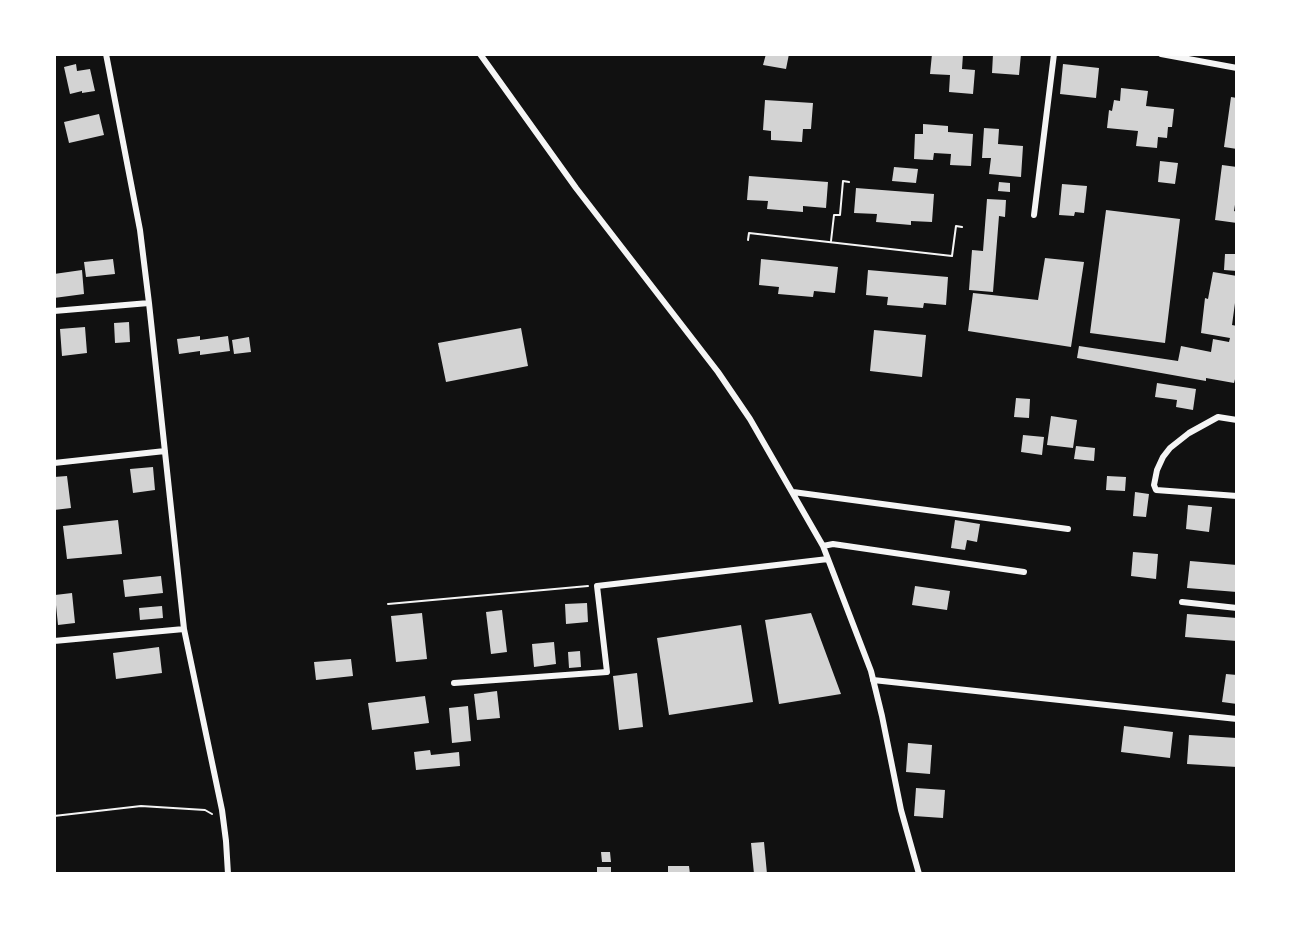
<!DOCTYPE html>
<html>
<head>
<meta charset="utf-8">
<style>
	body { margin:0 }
	#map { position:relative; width:1291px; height:928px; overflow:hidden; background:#111; font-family:"Exo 2",sans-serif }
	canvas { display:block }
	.frame { position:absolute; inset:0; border:56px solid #fff; pointer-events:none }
</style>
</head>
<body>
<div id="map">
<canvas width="1291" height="928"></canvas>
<div class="frame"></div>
</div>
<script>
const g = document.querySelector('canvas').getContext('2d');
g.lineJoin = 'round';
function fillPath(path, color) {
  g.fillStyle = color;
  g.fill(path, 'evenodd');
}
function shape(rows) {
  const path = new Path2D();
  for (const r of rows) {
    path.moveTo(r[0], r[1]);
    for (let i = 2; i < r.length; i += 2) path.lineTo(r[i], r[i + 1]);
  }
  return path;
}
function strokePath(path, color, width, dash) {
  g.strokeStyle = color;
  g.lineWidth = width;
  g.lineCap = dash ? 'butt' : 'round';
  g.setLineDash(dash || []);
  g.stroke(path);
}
const building = shape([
	[766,54,789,54,786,69,763,65],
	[932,54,963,54,962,69,975,70,973,94,949,92,950,75,930,74],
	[993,54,1021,54,1019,75,992,73],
	[76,64,77,71,90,69,95,91,82,93,82,91,70,94,64,67],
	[1063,64,1099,68,1096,98,1060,94],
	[1121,88,1148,91,1146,106,1174,109,1172,127,1168,127,1167,138,1158,137,1157,148,1136,146,1138,131,1107,128,1109,110,1112,111,1114,100,1120,101],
	[1231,97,1237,98,1237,149,1224,147],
	[765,100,813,103,811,129,803,129,802,142,771,140,771,131,763,130],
	[99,114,104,135,69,143,64,122],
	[923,124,948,126,948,132,973,134,971,166,950,165,951,154,934,153,933,160,914,159,915,134,923,134],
	[984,128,999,129,998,144,1023,146,1021,177,989,174,991,158,982,158],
	[1160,161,1178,163,1175,184,1158,182],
	[1222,165,1237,167,1237,192,1234,211,1237,212,1237,223,1215,220],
	[894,167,918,169,916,183,892,181],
	[749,176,828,182,826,208,803,206,803,212,767,209,768,201,747,200],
	[999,182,1010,183,1010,192,998,191],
	[1062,184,1087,186,1084,213,1075,212,1074,216,1059,215],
	[856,188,934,194,932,222,911,221,911,225,876,222,877,214,854,213],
	[987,199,1006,200,1005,217,999,216,993,292,969,290,972,250,983,251],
	[1106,210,1180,219,1165,343,1090,333],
	[1225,254,1237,254,1237,271,1224,270],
	[1045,258,1084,262,1071,347,968,331,973,293,1038,300],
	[113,259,115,274,86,277,84,262],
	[761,259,838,267,835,293,814,291,813,297,778,294,779,287,759,285],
	[82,270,84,294,54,298,54,274],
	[868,270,948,277,946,305,924,303,923,308,887,305,888,297,866,295],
	[1213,272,1237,276,1237,304,1235,303,1232,325,1237,326,1237,371,1234,383,1206,378,1206,381,1077,358,1079,346,1178,361,1181,346,1211,352,1213,339,1229,342,1230,338,1201,333,1205,298,1208,299],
	[129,322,130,342,115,343,114,323],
	[85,327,87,353,62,356,60,329],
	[521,328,528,366,446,382,438,343],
	[874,330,926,335,922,377,870,371],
	[200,336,200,340,228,336,230,351,200,355,200,351,179,354,177,339],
	[249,337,251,352,234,354,232,340],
	[1157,383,1196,389,1193,410,1176,407,1177,400,1155,397],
	[1016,398,1030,399,1029,418,1014,417],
	[1051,416,1077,420,1073,448,1047,445],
	[1023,435,1044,437,1042,455,1021,452],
	[1076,446,1095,448,1094,461,1074,459],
	[153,467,155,490,133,493,130,469],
	[67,476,71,508,54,510,54,477],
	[1107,476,1126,477,1125,491,1106,490],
	[1135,492,1149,494,1146,517,1133,516],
	[1188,505,1212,507,1209,532,1186,529],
	[118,520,122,554,67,559,63,526],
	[955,520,980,524,977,542,967,540,965,550,951,548],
	[1133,552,1158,554,1156,579,1131,576],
	[1190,561,1237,565,1237,592,1187,588],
	[161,576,163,593,125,597,123,580],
	[915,586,950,591,947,610,912,605],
	[72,593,75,623,58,625,55,595],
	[587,603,588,622,566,624,565,604],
	[162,606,163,618,140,620,139,608],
	[502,610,507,652,491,654,486,612],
	[422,613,427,659,396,662,391,616],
	[811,613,841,694,779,704,765,620],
	[1187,614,1237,618,1237,641,1185,637],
	[741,625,753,702,669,715,657,638],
	[554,642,556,664,534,667,532,644],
	[159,647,162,673,116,679,113,653],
	[580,651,581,667,569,668,568,652],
	[351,659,353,676,316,680,314,662],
	[637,673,643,727,619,730,613,676],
	[1226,674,1237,675,1237,704,1222,702],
	[497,691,500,718,477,720,474,694],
	[425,696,429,723,372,730,368,703],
	[468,706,471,741,452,743,449,708],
	[1124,726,1173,732,1170,758,1121,752],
	[1189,735,1237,738,1237,767,1187,764],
	[908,743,932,745,930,774,906,772],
	[430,750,431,755,459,752,460,766,416,770,414,752],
	[916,788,945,790,943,818,914,816],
	[764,842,767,874,754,874,751,843],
	[601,852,610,852,611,862,602,862],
	[668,866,689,866,690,874,668,874],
	[597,867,611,867,611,874,597,874]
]);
const path = shape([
	[748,240,749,233,952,256,956,226,962,227],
	[831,241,834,215,840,215,843,181,849,182],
	[388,604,588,586],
	[54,816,141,806,205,810,212,814]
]);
const minor = shape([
	[106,54,140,230,149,303,184,629,222,810,226,841,228,874],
	[480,54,576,188,718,372,750,419,823,546,871,671,882,716,901,810,919,874],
	[1161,54,1237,68],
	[1034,215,1054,54],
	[54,311,149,303],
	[1237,420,1218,417,1189,433,1170,448,1163,457,1157,470,1154,485,1156,490,1237,496],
	[54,463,165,451],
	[793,492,1068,529],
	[823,546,833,544,1024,572],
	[1182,602,1237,608],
	[54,641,184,629],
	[873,680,1237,719],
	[454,683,607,672,597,586,828,559]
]);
fillPath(building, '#d3d3d3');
strokePath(path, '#f5f5f5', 2);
strokePath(minor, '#f5f5f5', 6);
</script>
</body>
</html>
